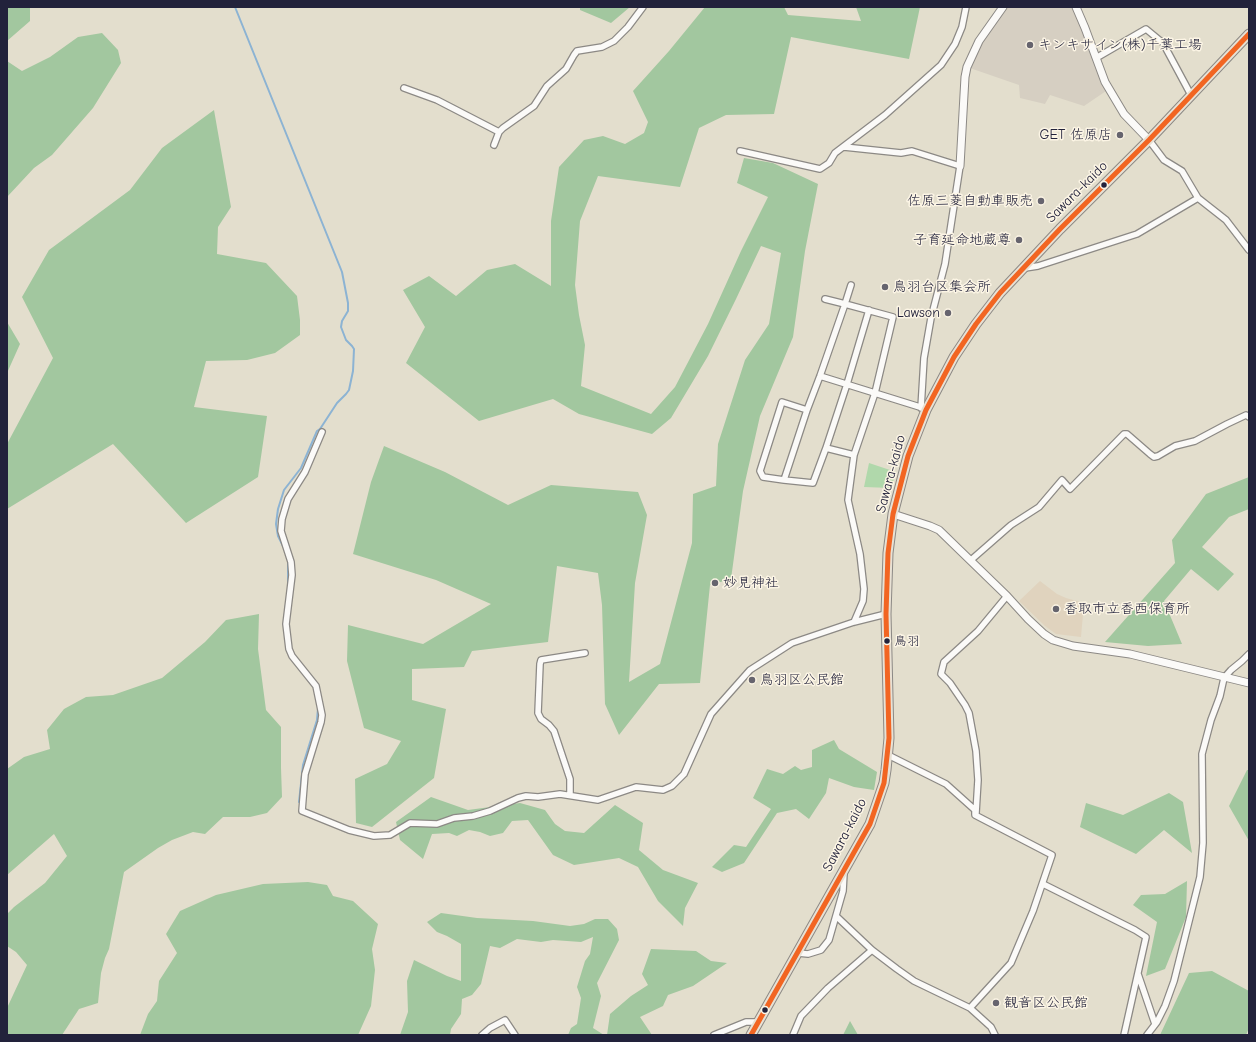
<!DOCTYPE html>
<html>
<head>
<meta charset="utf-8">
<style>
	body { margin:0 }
	#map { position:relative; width:1256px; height:1042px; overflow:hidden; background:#e3decd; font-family:"Comic Neue",sans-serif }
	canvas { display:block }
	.frame { position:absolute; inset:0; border:8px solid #22223b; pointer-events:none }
</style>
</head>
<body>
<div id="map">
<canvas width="1256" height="1042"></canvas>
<div class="frame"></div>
</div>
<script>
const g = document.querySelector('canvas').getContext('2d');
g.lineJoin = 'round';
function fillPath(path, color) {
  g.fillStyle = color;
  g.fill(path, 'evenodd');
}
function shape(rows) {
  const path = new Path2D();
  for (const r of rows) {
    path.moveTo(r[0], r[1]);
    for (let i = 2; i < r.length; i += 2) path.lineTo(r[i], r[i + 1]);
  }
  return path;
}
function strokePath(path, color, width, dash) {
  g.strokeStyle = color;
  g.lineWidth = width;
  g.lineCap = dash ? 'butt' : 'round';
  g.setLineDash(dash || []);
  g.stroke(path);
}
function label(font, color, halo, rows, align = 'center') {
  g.font = font + ' "Comic Neue","Klee One",sans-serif';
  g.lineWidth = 3;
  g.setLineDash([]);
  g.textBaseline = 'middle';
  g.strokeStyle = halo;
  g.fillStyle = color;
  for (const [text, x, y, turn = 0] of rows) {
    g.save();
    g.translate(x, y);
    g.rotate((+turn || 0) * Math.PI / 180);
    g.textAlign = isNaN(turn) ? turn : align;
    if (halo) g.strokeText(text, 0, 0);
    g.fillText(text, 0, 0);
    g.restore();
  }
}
const built = shape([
	[1040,581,1057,594,1066,598,1084,603,1081,637,1056,634,1045,626,1019,601]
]);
const industrial = shape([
	[1003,7,1076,7,1109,89,1084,106,1050,95,1045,104,1020,98,1019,85,967,67]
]);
const green = shape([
	[869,463,896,472,891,488,864,487]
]);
const forest = shape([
	[7,7,30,7,30,21,7,41],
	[580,7,630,7,611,23,580,10],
	[705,7,784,7,788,15,861,21,856,7,920,7,909,59,791,37,774,114,726,115,699,128,680,187,598,176,580,221,575,285,579,315,585,345,581,386,651,414,675,387,708,324,741,251,768,197,737,183,744,158,773,163,818,184,805,251,793,337,760,416,743,491,731,579,710,585,700,683,659,684,619,735,605,704,602,605,598,573,557,566,548,642,472,651,464,667,412,669,412,700,446,709,434,778,372,827,356,823,355,779,387,764,401,741,364,728,347,661,348,625,423,644,491,604,436,580,353,554,371,482,384,446,445,472,508,505,551,485,638,492,647,515,635,583,629,682,660,664,692,543,693,494,716,486,718,444,745,360,769,324,781,253,761,246,736,299,708,356,671,418,652,434,579,414,553,399,479,421,406,363,425,327,403,290,429,276,456,296,487,270,515,264,551,286,551,221,559,167,584,140,603,136,625,144,644,133,648,122,633,91,669,51],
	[102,33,118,50,121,63,93,108,52,155,34,168,7,197,7,61,22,71,50,57,78,37],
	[214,110,231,207,218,227,217,254,266,263,297,296,300,320,300,335,275,353,247,360,206,361,194,407,267,416,258,477,186,523,113,444,7,509,7,444,53,358,22,297,49,250,130,190,162,148],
	[7,322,20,344,7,373],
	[1249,477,1249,509,1229,517,1202,547,1234,574,1218,591,1191,569,1164,601,1182,644,1148,646,1105,642,1175,563,1172,540,1206,494],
	[259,614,258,649,266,710,281,727,281,768,282,797,267,813,250,817,223,817,205,834,193,832,172,840,158,848,124,872,109,949,105,958,101,973,98,1003,79,1009,62,1035,7,1035,7,1008,27,965,16,952,7,946,7,914,14,907,45,883,67,856,54,834,7,875,7,769,24,757,50,749,47,730,64,709,86,697,113,695,162,678,205,642,226,620],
	[834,740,839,749,877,772,874,790,854,787,829,778,826,793,809,819,796,809,777,813,744,863,722,872,712,867,734,845,746,847,771,809,753,798,767,769,783,774,795,766,801,770,812,767,812,750],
	[1247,770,1249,770,1249,841,1229,806],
	[1169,793,1183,802,1192,853,1164,830,1136,854,1080,827,1086,803,1123,815],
	[431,797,468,810,520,803,545,810,555,824,565,831,584,833,615,805,643,823,639,850,663,870,698,883,685,908,683,926,658,901,638,867,619,858,574,865,553,855,528,820,512,821,503,833,490,836,480,832,469,830,457,836,449,833,432,834,423,859,400,840,396,822],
	[1187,881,1186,917,1165,969,1146,976,1157,922,1133,905,1141,895,1165,894],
	[308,882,327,885,333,896,353,901,378,924,372,949,375,970,371,1006,358,1035,140,1035,148,1014,157,1001,159,981,177,953,166,934,180,911,216,895,263,884],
	[441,913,477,918,533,921,570,926,584,924,595,919,608,919,617,929,619,940,597,983,601,996,593,1028,604,1035,568,1035,571,1028,577,1024,581,998,577,987,585,961,590,954,593,937,581,942,553,940,541,942,517,939,500,948,490,946,481,984,472,995,462,999,461,1014,451,1029,450,1035,400,1035,408,1012,407,981,414,960,447,976,461,981,461,944,447,936,437,932,427,922],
	[651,949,696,951,711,961,727,963,693,986,668,995,663,1006,640,1017,652,1035,607,1035,610,1014,631,996,648,985,642,974],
	[1212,971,1249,991,1249,1028,1246,1035,1160,1035,1189,973],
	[850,1021,858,1035,843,1035]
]);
const stream = shape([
	[235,7,342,272,348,303,348,311,342,321,341,327,346,340,352,346,354,349,353,371,349,390,346,394,337,403,320,429,317,431,301,468,284,490,278,509,276,524,278,536,283,546],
	[288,560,288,588],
	[284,621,286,604],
	[299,802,303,765,317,720,318,708]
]);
const minor = shape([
	[1096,58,1146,29,1163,43,1191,95],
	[404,88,437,100,499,132],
	[1149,140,1164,160,1182,171,1198,198,1226,220,1249,250],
	[494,145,499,132,503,128,534,106,547,86,566,69,574,55,577,51,602,47,614,41,628,27,643,7],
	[844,147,901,153,912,151,960,166,945,264,931,318,924,358,921,408],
	[740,151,820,169,829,163,835,153,885,115,941,65,955,44,962,27,966,7],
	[1025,268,1038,266,1137,234,1198,198],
	[825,299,845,304,893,317,875,393,854,455,826,448,813,483,784,480,807,410,820,376,845,304,851,285],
	[820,376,923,408],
	[322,432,305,472,288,499,282,519,281,531,291,562,292,575,286,624,289,649,292,656,316,686,322,715,321,722,305,774,302,811,349,830,374,836,390,835,410,823,437,824,454,818,473,816,490,811,518,798,526,796,538,797,560,794,598,800,636,787,663,790,672,786,684,774,711,714,750,670,792,643,854,622,886,614],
	[826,448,847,384,869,310],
	[854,455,848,500,860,554,864,589,863,601,854,622],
	[784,480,763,477,760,471,782,402,807,410],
	[971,560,1011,525,1039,507,1062,480,1070,489,1124,434,1127,434,1150,454,1154,457,1158,456,1175,446,1195,441,1227,424,1246,415,1249,417],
	[888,755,946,784,975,810,975,815,1052,855,1033,911,1011,963,970,1008],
	[570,795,570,779,554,731,549,725,541,719,538,713,540,664,541,660,585,653],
	[976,813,978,780,976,751,969,713,965,705,950,683,941,674,944,662,978,631,1007,596],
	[1043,884,1135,930,1146,937,1124,1035],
	[836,916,872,950,897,969,914,981,970,1008,991,1027,995,1035],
	[798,953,808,954,821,950,829,940,843,891,844,873],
	[1138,974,1155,1024],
	[482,1035,490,1028,505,1020,515,1035],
	[714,1035,746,1022,759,1022],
	[793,1035,801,1016,828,988,872,950],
	[1147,1035,1157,1022,1165,1006,1174,981,1200,877,1203,843,1202,754,1211,720,1220,696,1224,678,1231,670,1242,661,1249,654]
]);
const tertiary = shape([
	[1076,7,1085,28,1105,82,1124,114,1149,140],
	[960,166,965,77,967,67,979,41,1003,7],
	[893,514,930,526,939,530,1007,596,1028,619,1044,634,1053,640,1073,646,1130,654,1249,683]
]);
const trunk = shape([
	[751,1035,870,824,884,783,886,770,889,738,886,614,888,553,893,514,908,456,926,410,954,357,976,324,1000,293,1060,229,1149,140,1249,34]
]);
const bus1 = shape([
	[751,1035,870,824,884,783,889,738,886,614,888,553,893,514,908,456,926,410,954,357,976,324,1000,293,1060,229,1149,140,1249,34]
]);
const markers = [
	[1030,45,4,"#66646e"],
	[1120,135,4,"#66646e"],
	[1104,185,3.5,"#22223b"],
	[1041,201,4,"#66646e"],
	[1019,240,4,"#66646e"],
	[885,287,4,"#66646e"],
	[948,313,4,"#66646e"],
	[715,583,4,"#66646e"],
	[1056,609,4,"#66646e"],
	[887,641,3.5,"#22223b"],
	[752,680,4,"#66646e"],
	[996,1003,4,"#66646e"],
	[765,1010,3.5,"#22223b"]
];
const busNames = [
	["鳥羽",894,641]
];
const poiNames = [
	["キンキサイン(株)千葉工場",1038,45],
	["GET 佐原店",1112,135,"right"],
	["佐原三菱自動車販売",1033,201,"right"],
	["子育延命地蔵尊",1011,240,"right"],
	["鳥羽台区集会所",893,287],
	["Lawson",940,313,"right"],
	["妙見神社",723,583],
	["香取市立香西保育所",1064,609],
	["鳥羽区公民館",760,680],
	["観音区公民館",1004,1003]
];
const streetNames = [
	["Sawara-kaido",1077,192,-45],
	["Sawara-kaido",891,474,-75],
	["Sawara-kaido",845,835,-63]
];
fillPath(built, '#e0d3be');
fillPath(industrial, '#d6cfc2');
fillPath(green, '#b0d8ab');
fillPath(forest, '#a2c79f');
strokePath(stream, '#8cb3d3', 2);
strokePath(minor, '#8c8985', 8);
strokePath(tertiary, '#8c8985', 9);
strokePath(trunk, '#8c8985', 11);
strokePath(minor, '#fbfaf8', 5.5);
strokePath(tertiary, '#fbfaf8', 7);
strokePath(trunk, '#e8e1d4', 9);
strokePath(bus1, '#f26522', 5);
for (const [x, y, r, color] of markers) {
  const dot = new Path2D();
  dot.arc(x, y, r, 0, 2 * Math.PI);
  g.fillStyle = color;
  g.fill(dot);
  strokePath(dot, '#fcf5e5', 1.5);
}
label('13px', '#22223b', '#fcf5e5', busNames, 'left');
label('14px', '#22223b', '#fcf5e5', poiNames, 'left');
label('14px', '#22223b', '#fcf5e5', streetNames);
</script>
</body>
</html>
